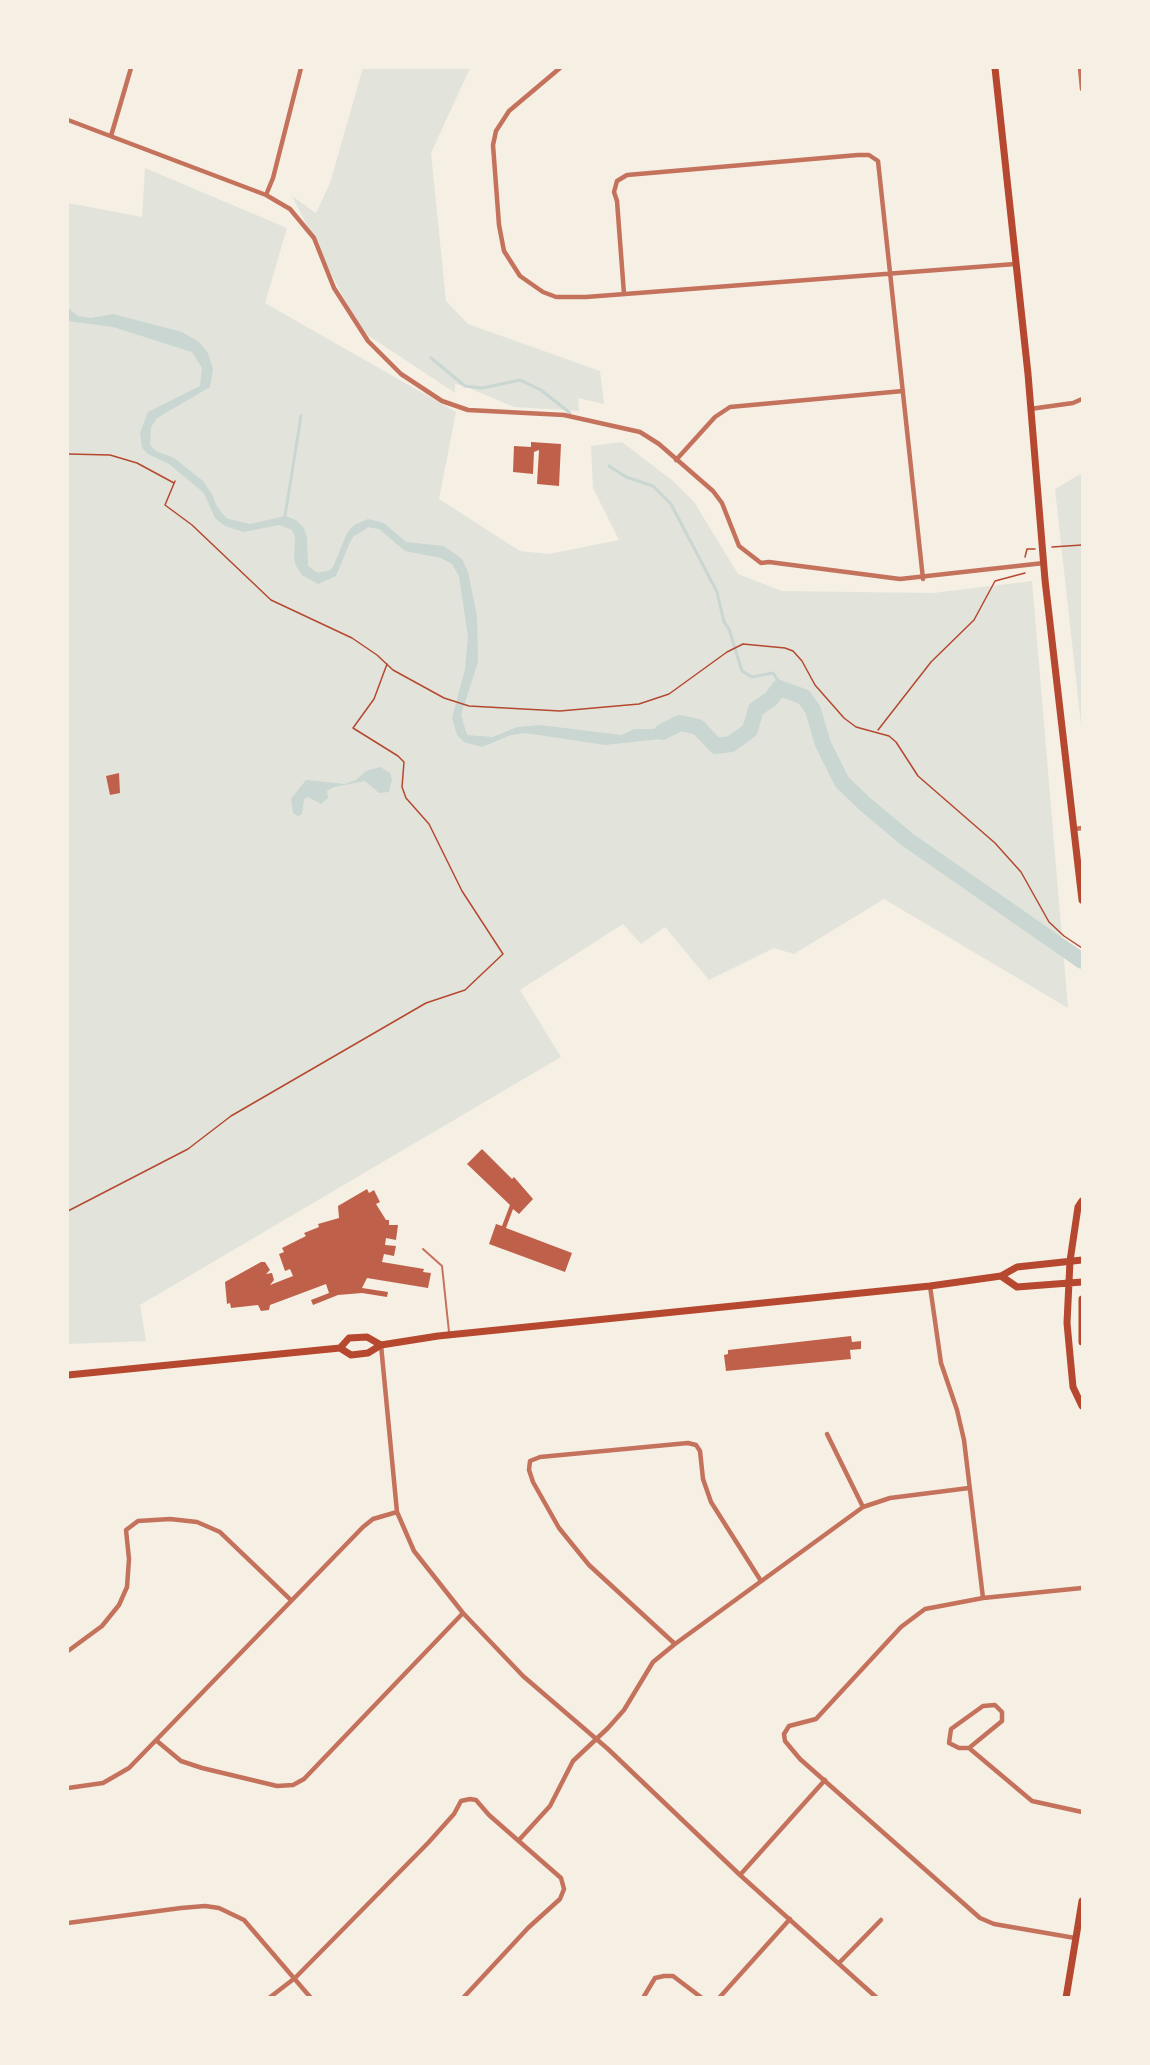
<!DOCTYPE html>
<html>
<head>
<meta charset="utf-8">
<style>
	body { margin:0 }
	#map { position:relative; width:1150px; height:2065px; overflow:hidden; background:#f6efe4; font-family:Helvetica,sans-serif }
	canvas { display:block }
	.frame { position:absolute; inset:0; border:69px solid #f6efe4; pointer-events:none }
</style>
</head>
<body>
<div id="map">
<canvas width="1150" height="2065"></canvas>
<div class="frame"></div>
</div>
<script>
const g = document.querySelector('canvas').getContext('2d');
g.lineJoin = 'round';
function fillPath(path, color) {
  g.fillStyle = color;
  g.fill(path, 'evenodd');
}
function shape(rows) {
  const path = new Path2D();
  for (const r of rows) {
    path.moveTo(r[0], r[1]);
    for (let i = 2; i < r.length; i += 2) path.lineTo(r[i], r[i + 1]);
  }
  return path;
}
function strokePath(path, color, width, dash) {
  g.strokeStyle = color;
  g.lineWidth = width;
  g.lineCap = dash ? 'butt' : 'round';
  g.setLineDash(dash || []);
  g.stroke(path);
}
const green = shape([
	[363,68,470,68,431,153,446,301,468,324,600,371,604,404,578,398,579,411,514,407,462,385,455,384,455,393,360,330,292,196,316,213,330,183],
	[145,168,287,228,265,303,456,412,439,499,520,551,549,554,619,540,593,488,591,446,622,442,673,481,694,502,738,574,782,591,933,593,1032,581,1068,1008,884,899,794,954,774,948,709,980,665,927,641,944,623,924,520,990,561,1057,140,1305,146,1341,68,1344,68,203,142,217],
	[1082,473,1082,734,1055,489]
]);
const water = shape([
	[68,308,78,316,91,318,113,314,182,332,199,342,208,353,213,369,210,387,157,418,151,427,150,445,156,451,174,458,203,481,212,494,221,517,250,524,285,516,296,520,304,528,307,538,308,566,319,574,327,573,333,567,347,533,354,525,368,519,384,523,406,542,444,546,462,559,468,572,477,616,478,662,461,715,467,735,493,737,517,727,540,725,621,735,634,729,663,729,661,739,605,745,525,733,511,735,482,747,464,742,457,735,452,718,465,669,468,637,459,576,452,564,441,558,405,551,379,529,366,527,355,534,350,542,336,576,318,584,302,575,296,566,294,559,295,537,292,530,279,525,244,532,225,526,215,518,204,493,169,464,148,454,142,448,140,433,148,412,200,386,202,368,192,352,113,327,68,321],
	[380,767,390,773,392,779,389,792,379,793,365,781,334,787,327,791,328,798,321,804,308,797,304,799,302,814,298,816,293,813,291,799,306,780,345,784,356,780,366,771]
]);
const stream = shape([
	[431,358,465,386,482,388,520,380,541,390,570,413],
	[609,466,626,477,653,486,671,504,717,592,724,622,729,629,742,671,752,677,773,673,783,688],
	[215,507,225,519],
	[285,516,301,416],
	[355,534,366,527],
	[319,574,329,572]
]);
const river = shape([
	[662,732,680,723,698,727,716,746,731,744,750,730,756,709,771,699,779,688,804,697,813,710,823,744,842,782,866,805,908,840,1082,961]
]);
const building = shape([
	[531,442,561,444,559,486,537,484,539,450,534,452,533,474,513,472,514,446,531,447],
	[119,773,120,793,110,795,106,776],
	[482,1149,512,1179,514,1177,533,1199,519,1214,513,1209,506,1228,572,1253,565,1272,489,1244,496,1224,502,1226,510,1205,467,1164],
	[367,1189,369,1193,374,1190,380,1202,376,1204,386,1220,389,1220,389,1225,398,1225,396,1240,386,1238,385,1245,396,1246,394,1256,384,1254,382,1262,424,1269,423,1272,431,1273,428,1288,367,1278,362,1288,388,1292,387,1297,362,1293,338,1295,313,1305,311,1300,329,1293,326,1284,270,1305,269,1310,261,1311,258,1305,231,1308,230,1303,227,1304,225,1282,261,1262,265,1262,270,1270,266,1274,272,1273,274,1280,270,1285,293,1276,290,1269,285,1271,279,1254,284,1252,282,1248,306,1236,304,1233,319,1227,318,1224,339,1218,338,1206],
	[851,1336,852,1342,861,1341,861,1349,850,1350,851,1359,726,1371,724,1355,728,1354,728,1350]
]);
const path = shape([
	[68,454,110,455,137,463,174,483],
	[175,481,165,505,192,525,271,600,352,638,377,655,393,670,444,698,469,706,560,711,639,704,669,694,727,652,743,644,785,648,793,651,802,661,815,685,844,718,856,727,889,736,896,742,918,776,995,843,1021,872,1049,922,1064,936,1082,948],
	[1052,547,1082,545],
	[1025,557,1027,549,1035,549],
	[878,730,931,662,974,620,995,581,1025,573],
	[68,1211,188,1149,231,1116,426,1003,465,990,503,954,462,891,429,824,406,798,402,787,404,762,398,756,353,728,374,699,387,664]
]);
const service = shape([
	[423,1249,442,1266,449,1332]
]);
const minor = shape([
	[560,68,509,111,496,131,493,145,499,225,504,251,520,276,543,292,556,297,586,297,1015,264],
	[1080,68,1082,89],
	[68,120,266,195,290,209,314,238,334,288,368,341,401,374,442,401,468,410,564,415,640,432,659,444,713,491,722,503,739,546,761,563,769,562,900,579,1044,563],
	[111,136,131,68],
	[266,195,273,178,301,68],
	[624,294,617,201,614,192,617,181,627,175,858,155,869,155,878,161,923,579],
	[1030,409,1073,403,1082,399],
	[676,460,715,417,730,407,903,391],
	[1075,829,1082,828],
	[930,1286,941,1363,957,1410,964,1440,983,1598],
	[381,1345,397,1512,414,1551,463,1613,523,1676,608,1749,740,1875,877,1998],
	[827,1434,863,1507],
	[675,1644,589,1565,559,1528,533,1482,529,1470,530,1461,540,1457,688,1443,696,1445,700,1451,703,1479,711,1502,761,1581],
	[68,1651,102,1626,119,1605,127,1587,129,1559,126,1530,138,1521,170,1519,197,1522,220,1532,291,1600],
	[157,1741,181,1761,202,1768,277,1786,293,1785,304,1779,463,1613],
	[969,1748,1002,1721,1002,1712,995,1705,983,1706,951,1729,949,1743,959,1748,969,1748,1032,1801,1082,1812],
	[68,1788,103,1783,129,1768,363,1527,373,1519,397,1512],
	[519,1840,550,1806,573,1761,608,1728,624,1710,653,1662,675,1644,863,1507,890,1498,969,1488],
	[740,1875,825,1780],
	[68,1923,181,1908,205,1906,219,1908,244,1920,311,1998],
	[1075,1938,994,1924,980,1918,800,1759,785,1741,784,1734,789,1726,816,1719,901,1627,925,1609,983,1598,1082,1588],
	[839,1963,881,1920],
	[269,1998,295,1978,428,1843,454,1814,461,1801,470,1799,476,1800,489,1815,561,1878,564,1889,560,1899,528,1928,463,1998],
	[643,1998,655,1978,664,1976,673,1976,702,1998],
	[719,1998,790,1919]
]);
const secondary = shape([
	[995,68,1028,374,1045,580,1082,900],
	[1082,1201,1078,1207,1070,1261,1067,1323,1073,1387,1082,1406],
	[1001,1276,1017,1287,1082,1282],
	[1082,1299,1082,1342],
	[340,1348,349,1338,367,1337,381,1345],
	[68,1375,340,1348,351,1355,368,1353,381,1345,438,1336,930,1286,1001,1276,1017,1267,1082,1260],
	[1066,1998,1082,1901]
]);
fillPath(green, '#e2e4dc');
fillPath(water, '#c9d6d2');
strokePath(stream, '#c9d6d2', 3);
strokePath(river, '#c9d6d2', 16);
fillPath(building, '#bf614a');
strokePath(path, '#b5482f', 1.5);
strokePath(service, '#c5725c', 2);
strokePath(minor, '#c5725c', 4.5);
strokePath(secondary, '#b5482f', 7);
</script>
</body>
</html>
